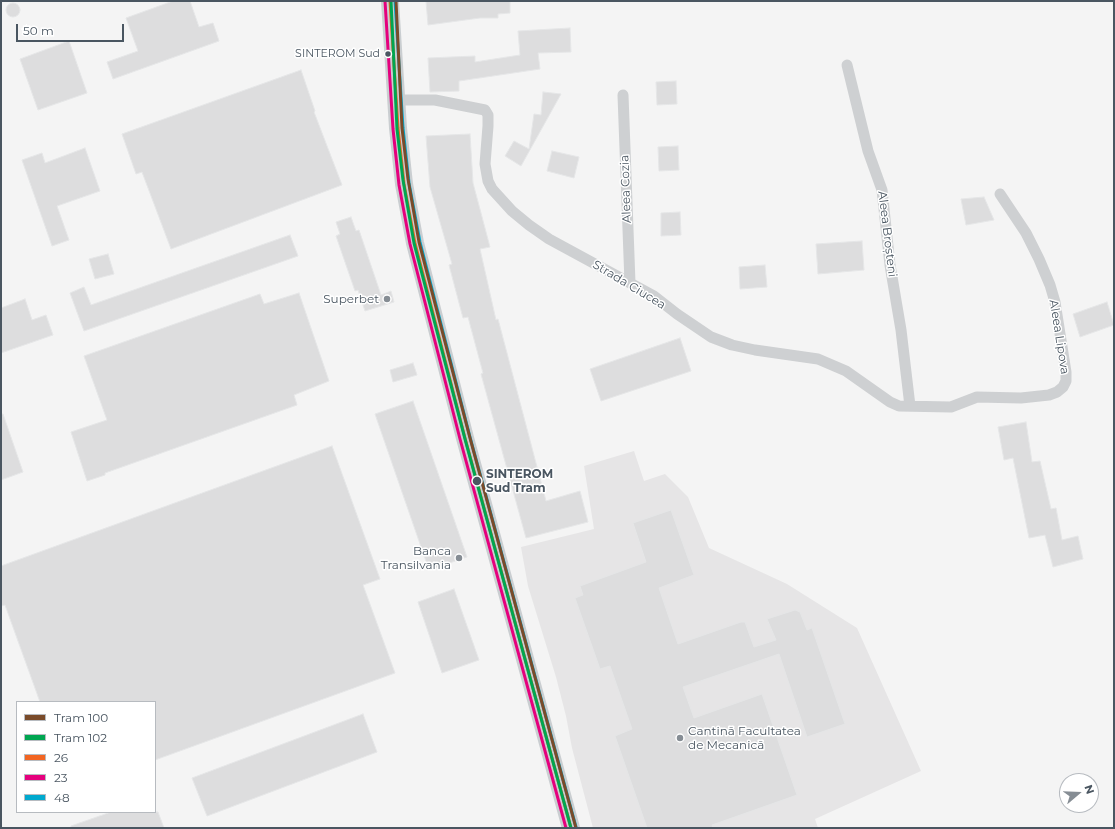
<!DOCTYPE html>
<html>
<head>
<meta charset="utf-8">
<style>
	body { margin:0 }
	#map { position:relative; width:1115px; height:829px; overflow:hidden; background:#f4f4f4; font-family:Montserrat,sans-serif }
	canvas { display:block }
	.frame { position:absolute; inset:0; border:2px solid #4a5661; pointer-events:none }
	.legend { position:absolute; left:16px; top:701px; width:140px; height:112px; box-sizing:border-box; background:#fff; border:1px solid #b7bbc0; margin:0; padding:5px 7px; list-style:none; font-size:12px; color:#4a5661 }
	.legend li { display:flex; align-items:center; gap:8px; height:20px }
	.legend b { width:20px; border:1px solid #b7bbc0 }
	.north { position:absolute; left:1059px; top:773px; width:40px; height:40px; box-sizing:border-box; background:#fff; border:1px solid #b7bbc0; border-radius:50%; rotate:71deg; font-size:11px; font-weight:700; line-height:16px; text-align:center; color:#4a5661 }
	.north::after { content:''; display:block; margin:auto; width:14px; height:18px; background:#868d94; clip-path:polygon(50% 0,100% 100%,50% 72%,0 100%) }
	.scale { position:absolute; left:16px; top:24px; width:108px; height:18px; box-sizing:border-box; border:2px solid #4a5661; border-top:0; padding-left:5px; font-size:12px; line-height:14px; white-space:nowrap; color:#4a5661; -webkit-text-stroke:3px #fff; paint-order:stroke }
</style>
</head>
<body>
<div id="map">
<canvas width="1115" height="829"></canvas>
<div class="frame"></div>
<ul class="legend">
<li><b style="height:5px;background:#7a4b2a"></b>Tram 100</li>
<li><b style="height:5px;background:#00a651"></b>Tram 102</li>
<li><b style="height:5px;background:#f26522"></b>26</li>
<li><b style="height:5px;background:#e5007d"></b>23</li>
<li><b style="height:5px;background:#00a9ce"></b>48</li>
</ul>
<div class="north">N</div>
<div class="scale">50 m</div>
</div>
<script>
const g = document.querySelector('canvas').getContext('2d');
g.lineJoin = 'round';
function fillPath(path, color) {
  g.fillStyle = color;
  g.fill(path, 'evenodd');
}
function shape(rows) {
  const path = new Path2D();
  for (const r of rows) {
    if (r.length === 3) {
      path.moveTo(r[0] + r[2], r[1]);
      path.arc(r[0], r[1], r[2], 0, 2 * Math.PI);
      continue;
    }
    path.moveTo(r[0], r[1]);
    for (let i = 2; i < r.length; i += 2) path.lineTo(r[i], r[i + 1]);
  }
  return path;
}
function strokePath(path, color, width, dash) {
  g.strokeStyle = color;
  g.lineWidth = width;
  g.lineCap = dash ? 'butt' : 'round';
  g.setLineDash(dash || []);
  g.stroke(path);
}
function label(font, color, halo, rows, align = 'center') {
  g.font = font + ' Montserrat,sans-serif';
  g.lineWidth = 3;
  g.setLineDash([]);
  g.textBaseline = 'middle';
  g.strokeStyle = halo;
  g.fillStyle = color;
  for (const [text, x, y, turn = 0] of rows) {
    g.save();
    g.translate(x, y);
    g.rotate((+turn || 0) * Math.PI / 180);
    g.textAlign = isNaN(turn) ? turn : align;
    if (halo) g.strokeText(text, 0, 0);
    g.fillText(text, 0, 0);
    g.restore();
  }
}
const education = shape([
	[634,451,644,481,665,474,688,497,709,548,787,584,857,628,921,771,815,819,818,828,593,828,572,748,566,716,556,677,528,586,521,547,594,529,584,466]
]);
const building = shape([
	[173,1,190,1,199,27,213,23,219,41,113,79,107,62,138,51,126,18,173,1],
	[426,1,510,1,510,13,498,14,498,18,480,18,428,25,426,1],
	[13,10,7],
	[570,28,571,52,538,53,540,69,459,81,459,91,430,92,428,58,475,56,475,62,520,55,518,31,570,28],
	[69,41,87,93,38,110,20,59,69,41],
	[301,70,315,111,314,112,342,185,171,249,142,172,136,174,122,134,301,70],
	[676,81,677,104,657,105,656,82,676,81],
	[543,92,561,94,521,166,505,156,514,141,529,149,534,114,541,115,543,92],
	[470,134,473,183,490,247,480,249,496,320,498,319,546,501,580,491,588,522,526,538,481,374,483,373,468,317,463,318,449,265,452,264,430,187,426,136,470,134],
	[678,146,679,170,659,171,658,147,678,146],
	[85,148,100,191,57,206,69,240,52,246,22,160,42,153,45,163,85,148],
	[552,151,579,157,574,178,547,171,552,151],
	[984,197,994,220,966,225,961,199,984,197],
	[680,212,681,235,661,236,661,213,680,212],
	[351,217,356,231,359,230,381,295,391,291,394,302,365,311,358,290,355,291,336,236,340,234,336,222,351,217],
	[290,235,298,256,84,331,70,293,84,287,91,305,290,235],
	[862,241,864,270,818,274,816,244,862,241],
	[108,254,114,274,95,279,89,259,108,254],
	[765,265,767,287,740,289,739,267,765,265],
	[299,293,329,381,294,395,297,405,105,473,105,475,87,481,71,432,107,420,84,356,260,294,264,304,299,293],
	[25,299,32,320,46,315,53,335,1,353,1,308,25,299],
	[1107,302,1114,325,1080,337,1073,314,1107,302],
	[680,338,691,371,601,401,590,369,680,338],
	[413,363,417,375,393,382,390,370,413,363],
	[413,401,467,557,429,570,375,414,413,401],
	[1,414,3,414,23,472,1,480,1,414],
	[1026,422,1032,462,1040,461,1051,509,1056,508,1062,540,1078,536,1083,559,1053,567,1045,535,1029,538,1013,458,1004,460,998,427,1026,422],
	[332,446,380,579,363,585,395,673,155,760,155,702,40,702,5,605,1,606,1,566,332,446],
	[671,510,694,575,659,588,678,644,741,622,745,622,754,647,776,640,767,619,795,610,800,612,807,630,812,628,845,724,807,737,779,654,683,687,694,718,762,694,797,795,712,825,713,828,647,828,615,736,632,729,610,666,600,669,575,598,583,595,580,586,646,562,633,523,671,510],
	[454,589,479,660,442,673,418,602,454,589],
	[363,714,377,752,207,816,192,778,363,714],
	[111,812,158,812,164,828,71,828,71,826,111,812]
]);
const street = shape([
	[847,65,868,151,882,190,890,265,901,330,910,406],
	[623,95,630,283],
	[397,100,435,100,485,110,488,115,488,126,485,164,488,181,492,189,512,211,529,225,549,239,654,296,677,314,711,337,732,345,755,350,818,359,846,371,890,402,899,406,951,407,977,397,1021,398,1049,395,1057,392,1063,387,1066,381,1066,372,1055,302,1050,285,1039,259,1026,233,1000,194]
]);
const primary = shape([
	[390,1,398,128,404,184,415,243,465,438,571,828]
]);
const bus1 = shape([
	[390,1,398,128,404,184,415,243,465,438,571,828]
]);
const bus2 = shape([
	[385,1,393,129,399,185,410,244,460,439,566,828]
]);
const bus3 = shape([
	[395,1,403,128,409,183,420,242,470,437,576,827]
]);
const tram1 = shape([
	[396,1,402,128,408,179,419,242,470,438,576,828]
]);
const tram2 = shape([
	[391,1,397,129,403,180,414,243,465,439,571,828]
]);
const markers = [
	[388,54,3.5,"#4a5661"],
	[387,299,4,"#868d94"],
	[477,481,5,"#4a5661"],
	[459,558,4,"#868d94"],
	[680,738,4,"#868d94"]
];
const busNames = [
	["SINTEROM Sud",380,54]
];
const streetNames = [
	["Aleea Cozia",626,189,-92],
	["Aleea Broșteni",887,234,83],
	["Strada Ciucea",629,285,31],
	["Aleea Lipova",1059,337,81]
];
const poiNames = [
	["Superbet",379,299],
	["Banca",451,551],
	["Transilvania",451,565],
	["Cantină Facultatea",688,731,"left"],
	["de Mecanică",688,745,"left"]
];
const stopNames = [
	["SINTEROM",486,474],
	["Sud Tram",486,488]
];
fillPath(education, '#e6e5e6');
fillPath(building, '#ddddde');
strokePath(building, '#e5e6e7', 1);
strokePath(street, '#ced0d2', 11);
strokePath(primary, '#caced1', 18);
strokePath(bus1, '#f26522', 3);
strokePath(bus2, '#e5007d', 3);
strokePath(bus3, '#00a9ce', 3);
strokePath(tram1, '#7a4b2a', 3);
strokePath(tram2, '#00a651', 3);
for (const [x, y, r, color] of markers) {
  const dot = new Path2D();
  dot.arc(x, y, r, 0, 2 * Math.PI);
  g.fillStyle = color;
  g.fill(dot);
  strokePath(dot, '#fff', 1.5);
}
label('11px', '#4a5661', '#fff', busNames, 'right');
label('12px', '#4a5661', '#fff', streetNames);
label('12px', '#4a5661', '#fff', poiNames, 'right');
label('bold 12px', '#4a5661', '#fff', stopNames, 'left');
</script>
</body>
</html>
